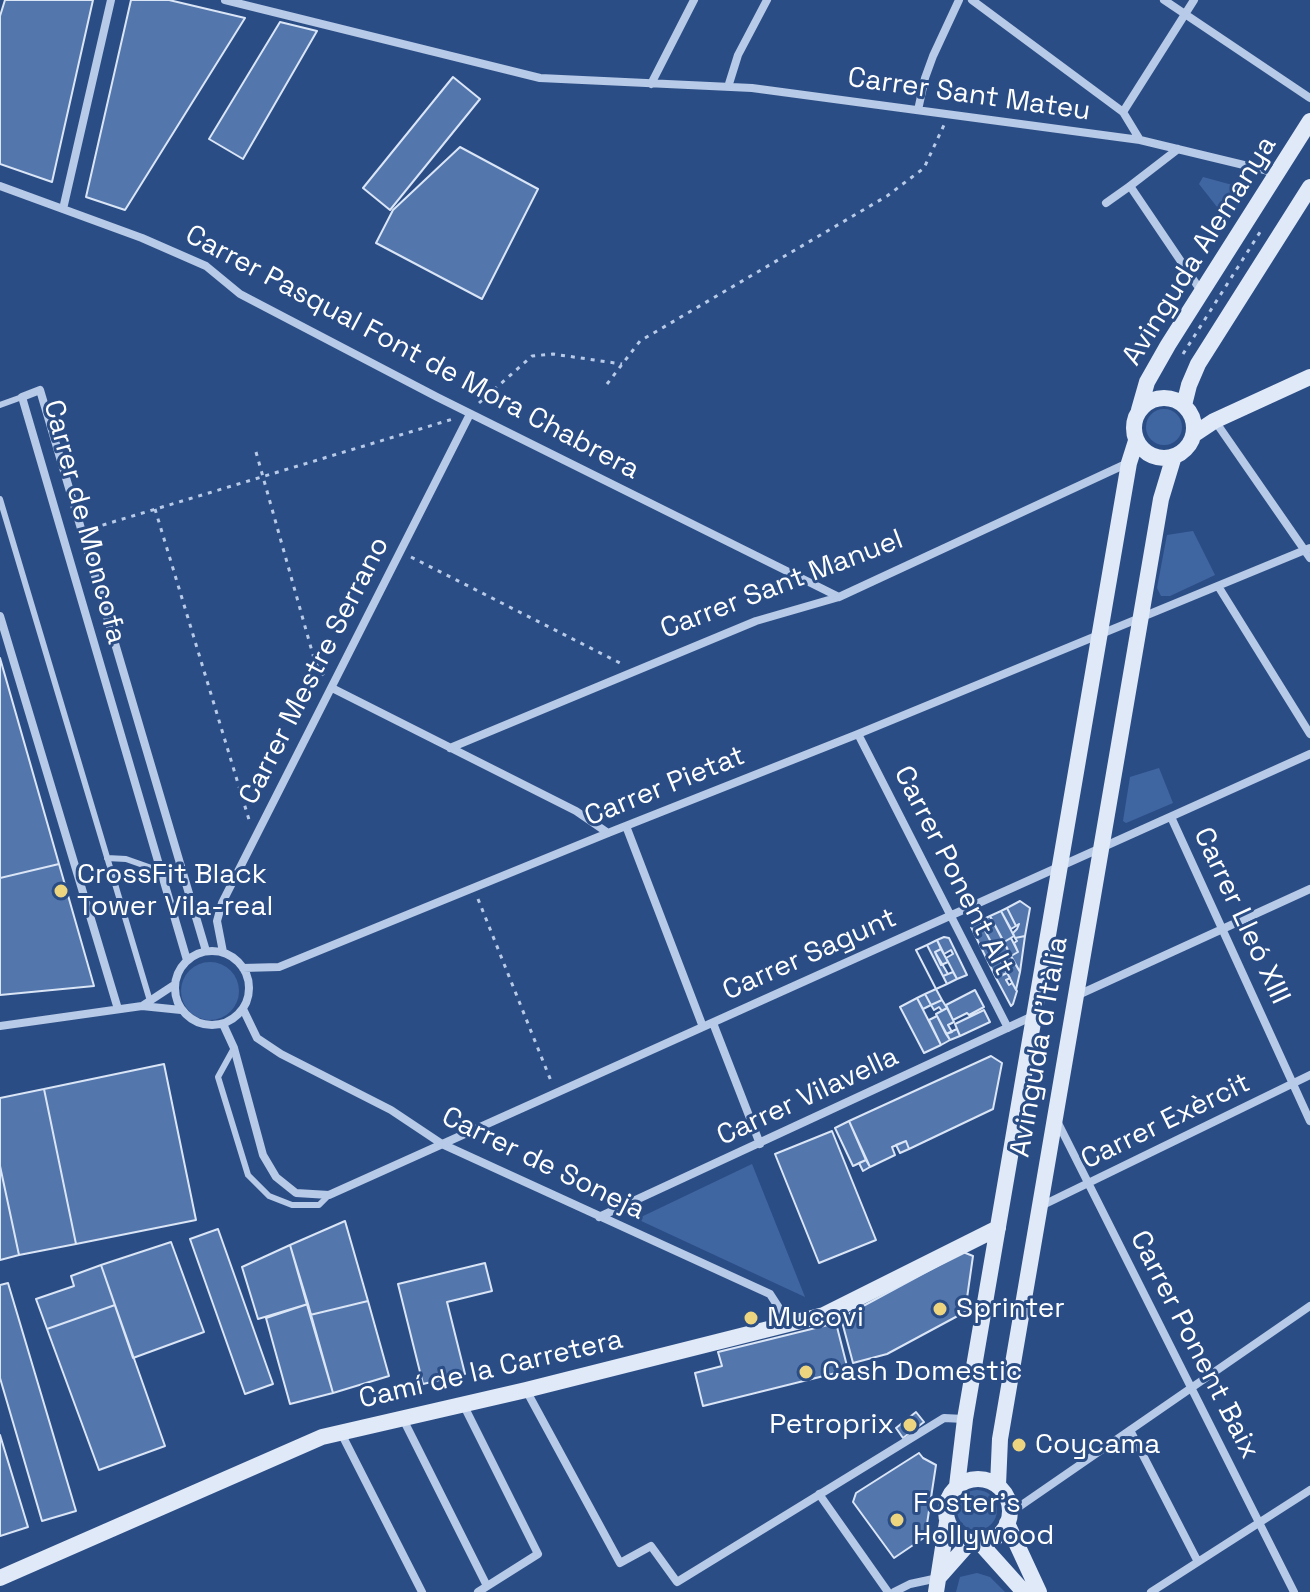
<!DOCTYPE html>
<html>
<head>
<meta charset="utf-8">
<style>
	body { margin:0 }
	canvas { display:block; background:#2b4d86 }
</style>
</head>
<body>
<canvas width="1310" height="1592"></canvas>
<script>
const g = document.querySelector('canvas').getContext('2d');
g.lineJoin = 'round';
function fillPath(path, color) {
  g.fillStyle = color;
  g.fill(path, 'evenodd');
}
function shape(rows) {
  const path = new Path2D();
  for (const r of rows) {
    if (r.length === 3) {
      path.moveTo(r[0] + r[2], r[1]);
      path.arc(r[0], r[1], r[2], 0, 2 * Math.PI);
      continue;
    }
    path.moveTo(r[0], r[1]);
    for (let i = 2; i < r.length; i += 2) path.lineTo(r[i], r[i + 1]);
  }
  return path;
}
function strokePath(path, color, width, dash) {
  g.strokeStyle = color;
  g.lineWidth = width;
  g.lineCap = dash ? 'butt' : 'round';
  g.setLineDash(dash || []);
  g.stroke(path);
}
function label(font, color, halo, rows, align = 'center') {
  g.font = font + ' "Space Grotesk",sans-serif';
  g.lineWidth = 6;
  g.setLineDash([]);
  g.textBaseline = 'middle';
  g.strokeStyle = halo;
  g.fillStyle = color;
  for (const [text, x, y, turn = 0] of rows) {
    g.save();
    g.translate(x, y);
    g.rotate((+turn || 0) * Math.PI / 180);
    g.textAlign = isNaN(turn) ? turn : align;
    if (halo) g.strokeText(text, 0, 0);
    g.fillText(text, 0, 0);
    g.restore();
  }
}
const green = shape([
	[1203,177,1236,186,1221,212,1199,184],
	[1164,427,18],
	[1193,531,1215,575,1170,596,1161,596,1157,588,1167,535],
	[1159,768,1173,803,1126,823,1123,821,1130,777],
	[210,991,29],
	[752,1164,805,1297,637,1219],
	[977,1510,20],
	[977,1573,990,1577,1005,1592,956,1592,960,1577]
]);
const building = shape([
	[5,0,93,0,52,182,0,164,0,16,5,0],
	[131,0,169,0,245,18,125,210,86,197,131,0],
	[280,22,317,31,243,159,209,139,280,22],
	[453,77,480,99,390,210,363,188,453,77],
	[460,147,538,189,482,299,376,243,393,210,460,147],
	[0,658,59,864,0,878,0,658],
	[59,864,94,986,0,995,0,878,59,864],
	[1020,901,1030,908,1025,936,1015,938,1013,933,1017,929,1019,924,1016,926,1007,908,1020,901],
	[1007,908,1016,926,1011,929,1001,911,1007,908],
	[1001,911,1014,936,1004,942,990,916,1001,911],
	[990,916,1014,962,1004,967,980,921,990,916],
	[980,921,1007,973,996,978,971,927,972,924,980,921],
	[1025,936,1020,972,1011,956,1018,952,1014,943,1017,941,1015,938,1025,936],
	[944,937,949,938,967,975,957,979,946,958,953,954,951,950,944,954,937,940,944,937],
	[1011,938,1018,952,1011,956,1004,942,1011,938],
	[937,940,941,949,935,952,948,974,943,976,927,945,937,940],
	[927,945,947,984,936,989,916,950,927,945],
	[927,945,947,984,936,989,916,950,927,945],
	[941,949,948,962,941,965,935,952,941,949],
	[1014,962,1020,972,1016,990,1004,967,1014,962],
	[953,972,957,979,947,984,943,976,953,972],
	[1007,973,1010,978,1006,980,1009,985,1012,983,1017,991,1013,1004,1011,1006,996,978,1007,973],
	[936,989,942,1000,931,1005,925,994,936,989],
	[975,990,984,1007,969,1015,967,1013,953,1020,946,1005,975,990],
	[925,994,931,1005,923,1009,917,998,925,994],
	[917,998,941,1045,924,1053,900,1007,917,998],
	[942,1000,947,1008,942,1011,939,1007,934,1010,931,1005,942,1000],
	[947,1008,954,1022,948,1025,952,1032,946,1034,936,1014,947,1008],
	[984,1010,990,1022,960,1036,955,1024,984,1010],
	[937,1016,950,1040,941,1045,929,1020,937,1016],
	[957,1029,960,1036,950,1040,946,1034,957,1029],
	[991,1056,1002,1063,993,1109,909,1149,906,1141,892,1147,895,1155,870,1167,849,1121,991,1056],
	[164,1064,196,1220,76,1244,44,1089,164,1064],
	[44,1089,76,1244,19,1255,0,1166,0,1098,44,1089],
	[849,1121,866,1160,853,1166,835,1128,849,1121],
	[832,1131,876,1240,819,1263,775,1154,832,1131],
	[906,1141,909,1149,900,1153,896,1145,906,1141],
	[866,1160,870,1167,863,1171,859,1163,866,1160],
	[0,1166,19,1255,0,1260,0,1166],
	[345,1221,368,1301,310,1315,290,1245,345,1221],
	[218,1229,273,1384,245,1394,190,1239,218,1229],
	[171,1242,204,1332,133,1358,101,1265,171,1242],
	[290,1245,308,1304,258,1319,242,1267,290,1245],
	[963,1252,973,1256,965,1312,887,1354,853,1363,841,1318,963,1252],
	[485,1263,492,1291,447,1302,465,1374,423,1384,398,1284,485,1263],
	[101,1265,115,1305,47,1329,36,1299,74,1286,71,1276,101,1265],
	[8,1283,76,1511,42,1521,0,1378,0,1285,8,1283],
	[368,1301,389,1376,333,1393,310,1315,368,1301],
	[308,1304,333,1393,290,1404,266,1318,308,1304],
	[115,1305,165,1446,99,1470,47,1329,115,1305],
	[836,1323,848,1370,703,1406,695,1373,722,1366,718,1352,836,1323],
	[916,1412,924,1422,903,1438,896,1428,916,1412],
	[0,1435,28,1527,0,1536,0,1435],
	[919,1453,923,1458,936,1465,925,1537,894,1558,853,1502,856,1493,919,1453]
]);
const path = shape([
	[1183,354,1262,229],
	[607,384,640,341,887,196,924,168,944,125],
	[479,403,532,356,553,354,622,364],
	[256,452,315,662,325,678],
	[155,509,250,823],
	[93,528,453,419],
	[411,557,622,664],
	[478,899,551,1081]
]);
const lane = shape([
	[0,405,22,397],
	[0,499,150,1001],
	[107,858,126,859,160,871],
	[234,1048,218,1077,248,1175,269,1196,292,1205,319,1205,329,1195]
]);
const street = shape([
	[225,0,540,78,752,88,1140,140,1277,173],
	[972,0,1123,112,1140,140],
	[1164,0,1310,98],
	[651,84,694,0],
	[728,87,738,55,767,0],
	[918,110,925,78,933,56,959,0],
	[1123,112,1194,0],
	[1178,149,1130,186,1201,291],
	[0,186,142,238,206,266,240,294,437,397,839,597],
	[1106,203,1130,186],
	[63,209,111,0],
	[1215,421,1310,558],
	[1218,586,1310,734],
	[0,616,118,1009],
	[332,688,576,811,608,833],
	[858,734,1008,1028],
	[450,748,756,621,839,597,1128,463],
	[1171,817,1310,1121],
	[626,826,703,1027],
	[212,988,37],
	[223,952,217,921,222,903,470,414],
	[187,960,22,397,40,390,206,951],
	[243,968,279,967,608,833,858,734,1310,548],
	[1078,995,1310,889],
	[142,1006,174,985],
	[243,1009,257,1038,281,1054,391,1110,442,1144,770,1294,790,1325],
	[713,1023,760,1144],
	[223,1024,234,1048,263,1155,276,1177,296,1193,329,1195,1310,754],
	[0,1026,142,1006,181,1010],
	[1057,1121,1294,1592],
	[1041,1206,1310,1075],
	[599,1217,1033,1016],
	[526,1390,620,1563,651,1546,677,1582,944,1418,964,1419],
	[463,1404,538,1554,478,1592],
	[403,1419,487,1586],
	[1130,1430,1198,1562],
	[341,1433,422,1592],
	[819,1494,888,1592],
	[1010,1513,1310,1306],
	[894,1592,910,1584,938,1578],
	[1151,1592,1310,1490]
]);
const secondary = shape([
	[1164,428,30],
	[1184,405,1189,385,1198,364,1310,187],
	[1139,410,1147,382,1168,345,1310,121],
	[1193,435,1214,421,1310,377],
	[978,1511,32],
	[998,1485,1000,1439,1161,499,1174,456],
	[957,1486,965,1419,1129,463,1136,441],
	[1007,1523,1039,1592],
	[980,1543,1024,1592],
	[939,1577,970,1542],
	[0,1578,322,1437,526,1390,824,1315,998,1228],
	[936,1592,947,1522]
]);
const markers = [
	[61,891,8,"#edd47f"],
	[940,1309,8,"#edd47f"],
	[751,1318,8,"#edd47f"],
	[806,1372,8,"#edd47f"],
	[910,1425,8,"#edd47f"],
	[1019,1445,8,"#edd47f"],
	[897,1520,8,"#edd47f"]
];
const streetNames = [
	["Carrer Sant Mateu",969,95,8],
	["Avinguda Alemanya",1200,251,-58],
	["Carrer Pasqual Font de Mora Chabrera",412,353,28],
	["Carrer de Moncofa",84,522,75],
	["Carrer Sant Manuel",782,585,-21],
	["Carrer Mestre Serrano",315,671,-63],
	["Carrer Pietat",665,787,-22],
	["Carrer Ponent Alt",953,871,63],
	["Carrer Lleó XIII",1241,916,65],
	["Carrer Sagunt",810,955,-24],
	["Avinguda d'Itàlia",1040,1047,-80],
	["Carrer Vilavella",808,1097,-25],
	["Carrer Exèrcit",1166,1122,-26],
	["Carrer de Soneja",543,1164,26],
	["Carrer Ponent Baix",1194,1345,63],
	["Camí de la Carretera",491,1370,-13]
];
const poiNames = [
	["CrossFit Black",77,875],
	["Tower Vila-real",77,907],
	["Sprinter",956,1309],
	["Mucovi",767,1318],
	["Cash Domestic",822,1372],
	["Petroprix",894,1425,"right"],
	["Coycama",1035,1445],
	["Foster's",913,1504],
	["Hollywood",913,1536]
];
fillPath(green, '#4066a2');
fillPath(building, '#5376ad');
strokePath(building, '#dae5f6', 2);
strokePath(path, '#b7cae7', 3, [4, 6]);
strokePath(lane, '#b7cae7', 6);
strokePath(street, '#b7cae7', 8);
strokePath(secondary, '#e0e9f7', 16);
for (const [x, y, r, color] of markers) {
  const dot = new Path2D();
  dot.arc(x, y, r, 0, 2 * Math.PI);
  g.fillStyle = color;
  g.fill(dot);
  strokePath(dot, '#2b4d86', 3);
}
label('28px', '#fff', '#2b4d86', streetNames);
label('28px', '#fff', '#2b4d86', poiNames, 'left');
</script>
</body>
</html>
